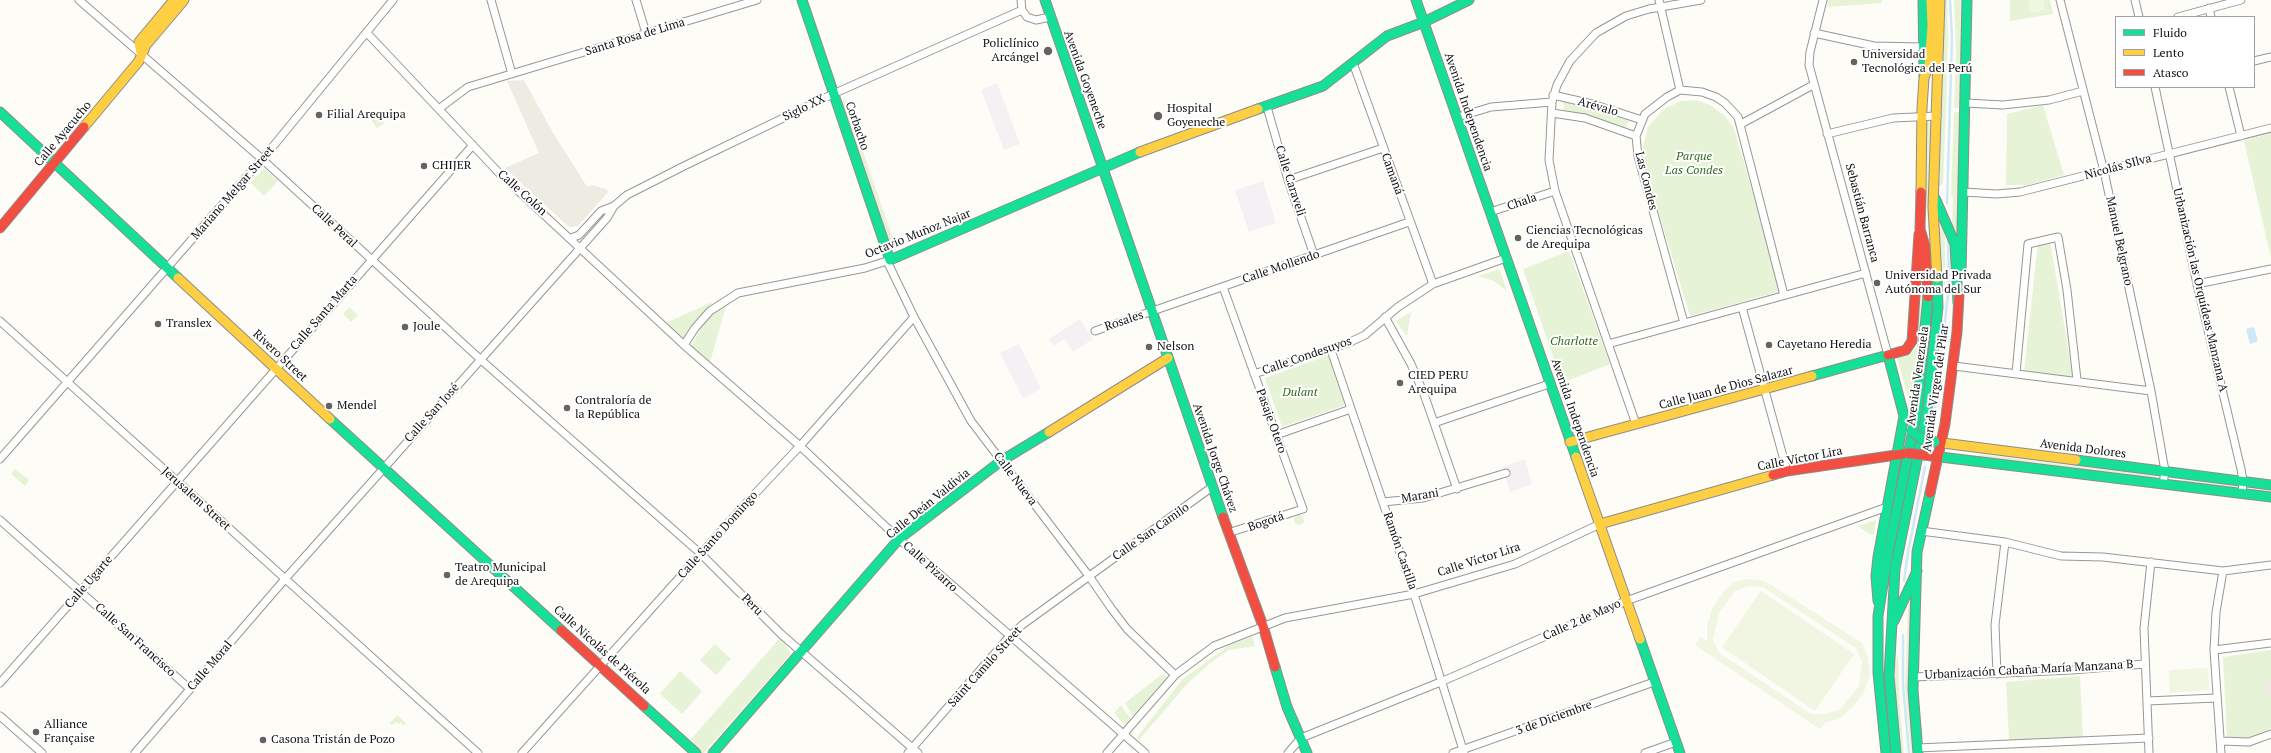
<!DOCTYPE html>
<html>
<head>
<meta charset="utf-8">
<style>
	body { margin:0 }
	#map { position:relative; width:2271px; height:753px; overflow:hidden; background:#fdfcf7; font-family:"PT Serif",serif }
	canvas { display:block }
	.legend { position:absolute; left:2115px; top:16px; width:140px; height:72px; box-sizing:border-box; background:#fff; border:1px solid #a0a0a0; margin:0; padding:5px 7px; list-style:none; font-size:12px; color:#111 }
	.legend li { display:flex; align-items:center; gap:8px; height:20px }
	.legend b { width:20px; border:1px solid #a0a0a0 }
</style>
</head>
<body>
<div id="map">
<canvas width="2271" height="753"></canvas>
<ul class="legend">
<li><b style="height:5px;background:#16e098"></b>Fluido</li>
<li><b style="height:5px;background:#ffcf43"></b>Lento</li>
<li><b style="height:5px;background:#f24e42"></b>Atasco</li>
</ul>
</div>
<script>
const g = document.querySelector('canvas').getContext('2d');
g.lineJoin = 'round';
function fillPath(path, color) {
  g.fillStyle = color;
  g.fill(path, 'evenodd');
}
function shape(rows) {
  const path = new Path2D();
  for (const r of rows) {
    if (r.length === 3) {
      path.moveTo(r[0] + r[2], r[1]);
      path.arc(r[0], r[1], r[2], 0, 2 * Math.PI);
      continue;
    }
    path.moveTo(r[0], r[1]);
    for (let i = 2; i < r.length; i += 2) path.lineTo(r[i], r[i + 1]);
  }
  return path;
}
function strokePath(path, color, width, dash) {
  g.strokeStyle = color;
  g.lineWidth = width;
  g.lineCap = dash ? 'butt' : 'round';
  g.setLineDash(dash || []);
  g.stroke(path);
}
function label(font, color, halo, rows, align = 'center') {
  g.font = font + ' "PT Serif",serif';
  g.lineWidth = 4;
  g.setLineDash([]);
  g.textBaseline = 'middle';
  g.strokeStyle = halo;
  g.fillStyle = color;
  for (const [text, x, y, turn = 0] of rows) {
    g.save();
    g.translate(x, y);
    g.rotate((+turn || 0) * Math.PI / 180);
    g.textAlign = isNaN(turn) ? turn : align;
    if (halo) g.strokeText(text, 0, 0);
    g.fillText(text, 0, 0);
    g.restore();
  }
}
const industrial = shape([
	[997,83,1020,144,1004,150,981,90],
	[1263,181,1276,223,1249,232,1235,190],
	[1080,319,1093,339,1073,352,1065,339,1053,346,1049,339],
	[1019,344,1041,389,1023,398,1000,353],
	[1525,459,1532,484,1510,492,1502,467]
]);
const green = shape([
	[1828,0,1882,0,1882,3,1827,7],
	[1945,0,1947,0,1948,32,1946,108,1943,184,1939,187],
	[1954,0,1962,0,1960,108,1954,108,1956,54],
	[2010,0,2050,0,2053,14,2010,21],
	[845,98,896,248,891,250,841,105],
	[1697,100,1710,105,1724,115,1734,128,1781,291,1690,316,1646,171,1643,147,1648,127,1664,109,1681,101],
	[1564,102,1590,107,1629,121,1625,130,1563,110],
	[2043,105,2064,175,2028,185,2006,185,2007,114],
	[377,112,385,123,377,128,369,117],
	[1954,112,1960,112,1957,230,1955,231,1952,228,1953,197,1951,196],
	[1927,119,1932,119,1929,238,1926,200],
	[2271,133,2271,258,2244,141],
	[264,168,278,181,264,196,251,183],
	[1941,226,1945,234,1945,293,1939,228],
	[2050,241,2073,377,2024,372,2038,242],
	[1569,251,1610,364,1562,383,1523,269],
	[1497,270,1500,270,1507,291,1494,281,1478,276],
	[1922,285,1924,285,1923,305,1912,412,1897,357,1910,354,1916,348],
	[714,301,694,322,685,341,666,323],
	[726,306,710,362,691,346,702,325,715,312],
	[349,307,358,315,351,322,343,314],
	[1411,312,1407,336,1396,321],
	[1329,355,1345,405,1282,427,1265,378],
	[1979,454,2155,476,2153,482,1979,460],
	[15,469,29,480,25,486,11,474],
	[2184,480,2271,491,2271,496,2183,486],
	[1299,520,5],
	[1876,520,1874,534,1871,535,1858,526],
	[1908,601,1912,607,1914,753,1911,753,1905,686],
	[781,637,791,654,704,753,700,753,691,739],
	[1252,637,1255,646,1229,650,1209,664,1187,684,1139,740,1137,737,1182,680,1229,645],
	[715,644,731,659,716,675,700,660],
	[2271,650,2271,728,2248,738,2227,738,2223,657],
	[1898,654,1899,697,1904,753,1900,753,1895,703,1895,665],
	[680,671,702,691,682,714,660,694],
	[1162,674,1167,677,1133,716,1125,703],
	[2080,676,2083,738,2009,741,2006,682],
	[1121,705,1131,719,1125,725,1114,713],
	[397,715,406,723,403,726,401,722,399,724,396,722,392,725,390,723]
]);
const pitch = shape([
	[2028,0,2043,0,2045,10,2031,13],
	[1748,579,1765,581,1862,643,1868,658,1870,675,1863,694,1852,708,1839,719,1826,722,1820,729,1695,645,1700,637,1707,641,1707,627,1712,609,1724,591,1734,582],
	[1748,586,1763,587,1856,648,1862,661,1859,686,1840,709,1827,714,1811,714,1719,653,1713,640,1719,613,1735,591],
	[1761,591,1854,654,1815,711,1722,647],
	[2208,668,2209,690,2170,693,2169,670]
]);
const plaza = shape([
	[524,80,552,131,587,187,591,185,606,189,608,192,578,226,569,227,505,168,539,153,507,81],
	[2271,678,2271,695,2267,695,2265,679]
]);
const water = shape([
	[2254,327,2258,341,2250,344,2246,329]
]);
const stream = shape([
	[1947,203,1952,38,1950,0],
	[1933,427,1949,286,1948,242],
	[1904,581,1908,552,1925,467],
	[1903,635,1903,685,1909,753]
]);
const street = shape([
	[79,0,262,159,480,359,701,554,781,634,918,753],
	[491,0,512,74],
	[636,0,646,33],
	[1021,0,1022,10,1027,17,1036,20,1050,17],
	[1659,0,1680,90],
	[1823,0,1810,52,1809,65,1888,355],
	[2060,0,2104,171,2151,391,2165,471,2163,484],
	[2135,0,2139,17],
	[2209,8,2211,17],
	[2178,17,2241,0],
	[367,33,499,173,684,345,800,446,899,539,1145,753],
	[1814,33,1874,46,1923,47],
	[2254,61,2271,57],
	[1353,63,1433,284],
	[2155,87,2197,284,2241,469,2243,481,2242,494],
	[2229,87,2241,136],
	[1553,95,1592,104,1642,120],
	[1966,103,2003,105,2049,100,2083,91],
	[1267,107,1288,180,1314,255],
	[440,108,468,87,757,0],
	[1552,113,1585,118,1636,136],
	[1458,117,1491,107,1552,102],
	[1741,124,1813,85],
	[1827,134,1893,118,1937,116],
	[1288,180,1383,148],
	[1963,192,1997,194,2020,192,2271,128],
	[1490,212,1555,191],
	[571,238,579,235,601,211,614,206,627,195,684,166,833,94,1022,10],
	[887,261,914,317,971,421,1089,576,1111,608,1127,629,1175,675],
	[2197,284,2271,269],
	[1223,287,1303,509,1228,533],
	[1742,307,1787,471],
	[1385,317,1411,364,1424,394,1457,489],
	[0,321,478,753],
	[1684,323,1638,156,1636,136,1645,114,1667,97,1680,90,1702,92,1716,97,1725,103,1738,117,1784,295],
	[1095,331,1409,222],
	[1608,344,1866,273],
	[684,345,695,328,710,311,738,293,865,268,890,260],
	[1331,350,1414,594,1464,753],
	[1954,366,2151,391],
	[2016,373,2028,244,2058,237,2067,290,2077,380],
	[1254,374,1348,343,1365,335,1398,307,1433,284,1506,258],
	[1434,423,1549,384],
	[1636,424,1555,191,1549,160,1552,102,1557,85,1570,61,1596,33,1626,16,1649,9,1701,0],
	[1276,435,1351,409],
	[0,459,270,150,393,0],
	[1383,502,1423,498,1506,473],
	[0,520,190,689],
	[1921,531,2005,542,2061,556,2103,557,2223,571,2271,565],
	[2214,650,2271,643],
	[1997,674,1995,625,2005,542],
	[1914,677,2072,670,2145,664],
	[0,683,473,145],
	[2147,701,2216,698],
	[0,716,42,753],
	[2221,741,2249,742,2271,734],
	[1917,748,2149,738],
	[135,753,285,579,607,218,614,206],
	[522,753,749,500,800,446,914,317],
	[908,753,1009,637,1022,625,1212,487],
	[1107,753,1175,675,1214,646,1285,618,1414,594,1515,564,1600,524],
	[1288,753,1301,738,1443,681,1626,601,1887,507],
	[1453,753,1654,682],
	[1645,753,1676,742],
	[2149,753,2144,628,2151,562],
	[2221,753,2214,650,2216,612,2223,571]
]);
const fast = shape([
	[802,0,890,260,1140,152],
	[1045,0,1223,517],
	[1416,0,1576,457],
	[1923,0,1924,76],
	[1258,109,1323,86,1387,36,1424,22,1469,0],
	[0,112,178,278],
	[1935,198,1955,244,1958,303],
	[1961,275,1967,0],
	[1812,376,1888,355,1904,416,1878,557,1876,576,1878,601],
	[330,419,561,630],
	[1932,456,2271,497],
	[2076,460,2271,485],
	[1894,621,1917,571],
	[1640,639,1680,753],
	[1275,667,1287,707,1307,753],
	[644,706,696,753],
	[713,753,899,539,1001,461,1049,432],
	[1886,753,1878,673,1878,616,1888,553,1917,411,1928,297],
	[1896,753,1889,676,1895,569,1927,411,1938,307,1937,278],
	[1918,753,1913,690,1917,552,1930,493]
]);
const slow = shape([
	[141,53,139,42,174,0],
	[84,127,139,61,146,45,184,0],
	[1140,152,1258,109],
	[1921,192,1922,108,1924,78,1929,65,1932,27,1931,0],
	[178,278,330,419],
	[1937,278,1933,207,1940,0],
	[1049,432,1168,358],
	[1570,442,1812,376],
	[1935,442,2076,460],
	[1576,457,1640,639],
	[1600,524,1773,475]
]);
const jam = shape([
	[1921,192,1920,229,1925,246,1928,297],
	[0,228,84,127],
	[1888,355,1906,350,1912,341,1919,234],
	[1773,475,1787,471,1903,454],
	[1930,493,1945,424,1957,332,1959,295],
	[1223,517,1263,626,1275,667],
	[561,630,644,706]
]);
const fastBridge = shape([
	[1911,431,1924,440,1935,442]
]);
const jamBridge = shape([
	[1907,453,1932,456]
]);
const markers = [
	[1048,51,5,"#646362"],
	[1854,62,4,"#646362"],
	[319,115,4,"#646362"],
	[1158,116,5,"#646362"],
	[424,166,4,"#646362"],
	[1518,238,4,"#646362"],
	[1877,283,4,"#646362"],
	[158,324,4,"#646362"],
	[405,327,4,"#646362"],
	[1769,345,4,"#646362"],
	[1149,347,4,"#646362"],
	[1400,383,4,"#646362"],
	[329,406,4,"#646362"],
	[567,408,4,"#646362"],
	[447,575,4,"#646362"],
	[36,732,4,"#646362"],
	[263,740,4,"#646362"]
];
const streetNames = [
	["Santa Rosa de Lima",635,37,-17],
	["Avenida Goyeneche",1085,80,70],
	["Arévalo",1598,107,16],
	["Siglo XX",804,108,-26],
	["Avenida Independencia",1468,112,71],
	["Corbacho",857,126,71],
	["Calle Ayacucho",63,134,-50],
	["Nicolás SIlva",2118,167,-15],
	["Camaná",1392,174,70],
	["Calle Caraveli",1290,181,72],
	["Las Condes",1646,181,76],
	["Mariano Melgar Street",233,193,-49],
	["Calle Colón",522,193,42],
	["Chala",1522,202,-19],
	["Sebastián Barranca",1862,213,75],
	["Calle Peral",334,226,43],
	["Octavio Muñoz Najar",918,234,-22],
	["Manuel Belgrano",2119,241,78],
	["Calle Mollendo",1281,267,-19],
	["Urbanización las Orquídeas Manzana A",2200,290,77],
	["Calle Santa Marta",324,313,-49],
	["Rosales",1124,321,-19],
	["Rivero Street",280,356,43],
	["Calle Condesuyos",1307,356,-19],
	["Avenida Venezuela",1918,376,-82],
	["Calle Juan de Dios Salazar",1726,388,-15],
	["Avenida Virgen del Pilar",1936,388,-82],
	["Calle San José",432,413,-48],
	["Avenida Independencia",1575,418,71],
	["Pasaje Otero",1271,421,70],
	["Avenida Dolores",2083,449,7],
	["Avenida Jorge Chávez",1215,458,71],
	["Calle Víctor Lira",1800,459,-11],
	["Calle Nueva",1015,479,53],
	["Marani",1420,496,-10],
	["Jerusalem Street",196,499,42],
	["Calle Deán Valdivia",928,504,-39],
	["Bogotá",1266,522,-19],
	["Calle San Camilo",1151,532,-35],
	["Calle Santo Domingo",718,535,-48],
	["Ramón Castilla",1400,551,71],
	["Calle Víctor Lira",1479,560,-18],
	["Calle Pizarro",930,567,42],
	["Calle Ugarte",89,582,-49],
	["Peru",752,605,45],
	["Calle 2 de Mayo",1582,620,-24],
	["Calle San Francisco",135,640,42],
	["Calle Nicolás de Piérola",602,650,42],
	["Calle Moral",210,666,-49],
	["Saint Camilo Street",985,667,-48],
	["Urbanización Cabaña María Manzana B",2029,670,-3],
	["3 de Diciembre",1554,718,-20]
];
const poiNames = [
	["Policlínico",1039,44,"right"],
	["Arcángel",1039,58,"right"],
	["Universidad",1862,55],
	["Tecnológica del Perú",1862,69],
	["Hospital",1167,109],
	["Goyeneche",1167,123],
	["Filial Arequipa",327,115],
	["CHIJER",432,166],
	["Ciencias Tecnológicas",1526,231],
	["de Arequipa",1526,245],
	["Universidad Privada",1885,276],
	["Autónoma del Sur",1885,290],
	["Translex",166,324],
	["Joule",413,327],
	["Cayetano Heredia",1777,345],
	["Nelson",1157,347],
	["CIED PERU",1408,376],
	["Arequipa",1408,390],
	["Contraloría de",575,401],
	["la República",575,415],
	["Mendel",337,406],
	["Teatro Municipal",455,568],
	["de Arequipa",455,582],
	["Alliance",44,725],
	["Française",44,739],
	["Casona Tristán de Pozo",271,740]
];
const parkNames = [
	["Parque",1694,157],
	["Las Condes",1694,171],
	["Charlotte",1574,342],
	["Dulant",1300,393]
];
fillPath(industrial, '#f5f0f3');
fillPath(green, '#e7f3d7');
fillPath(pitch, '#f0f6e1');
fillPath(plaza, '#edebe2');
fillPath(water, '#cde8f7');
strokePath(stream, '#cde8f7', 2.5);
strokePath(street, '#979795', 9);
strokePath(fast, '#8e8d8b', 11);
strokePath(slow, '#8e8d8b', 11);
strokePath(jam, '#8e8d8b', 11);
strokePath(street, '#fffffe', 7);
strokePath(fast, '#16e098', 9);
strokePath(slow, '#ffcf43', 9);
strokePath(jam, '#f24e42', 9);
strokePath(fastBridge, '#8e8d8b', 11, []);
strokePath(jamBridge, '#8e8d8b', 11, []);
strokePath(fastBridge, '#16e098', 9);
strokePath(jamBridge, '#f24e42', 9);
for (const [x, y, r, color] of markers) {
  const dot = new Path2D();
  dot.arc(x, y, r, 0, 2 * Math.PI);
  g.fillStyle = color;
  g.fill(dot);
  strokePath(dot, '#fff', 1.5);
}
label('12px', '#111', '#fff', streetNames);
label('12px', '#111', '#fff', poiNames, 'left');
label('italic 12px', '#2f6b1f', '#fff', parkNames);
</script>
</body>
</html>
